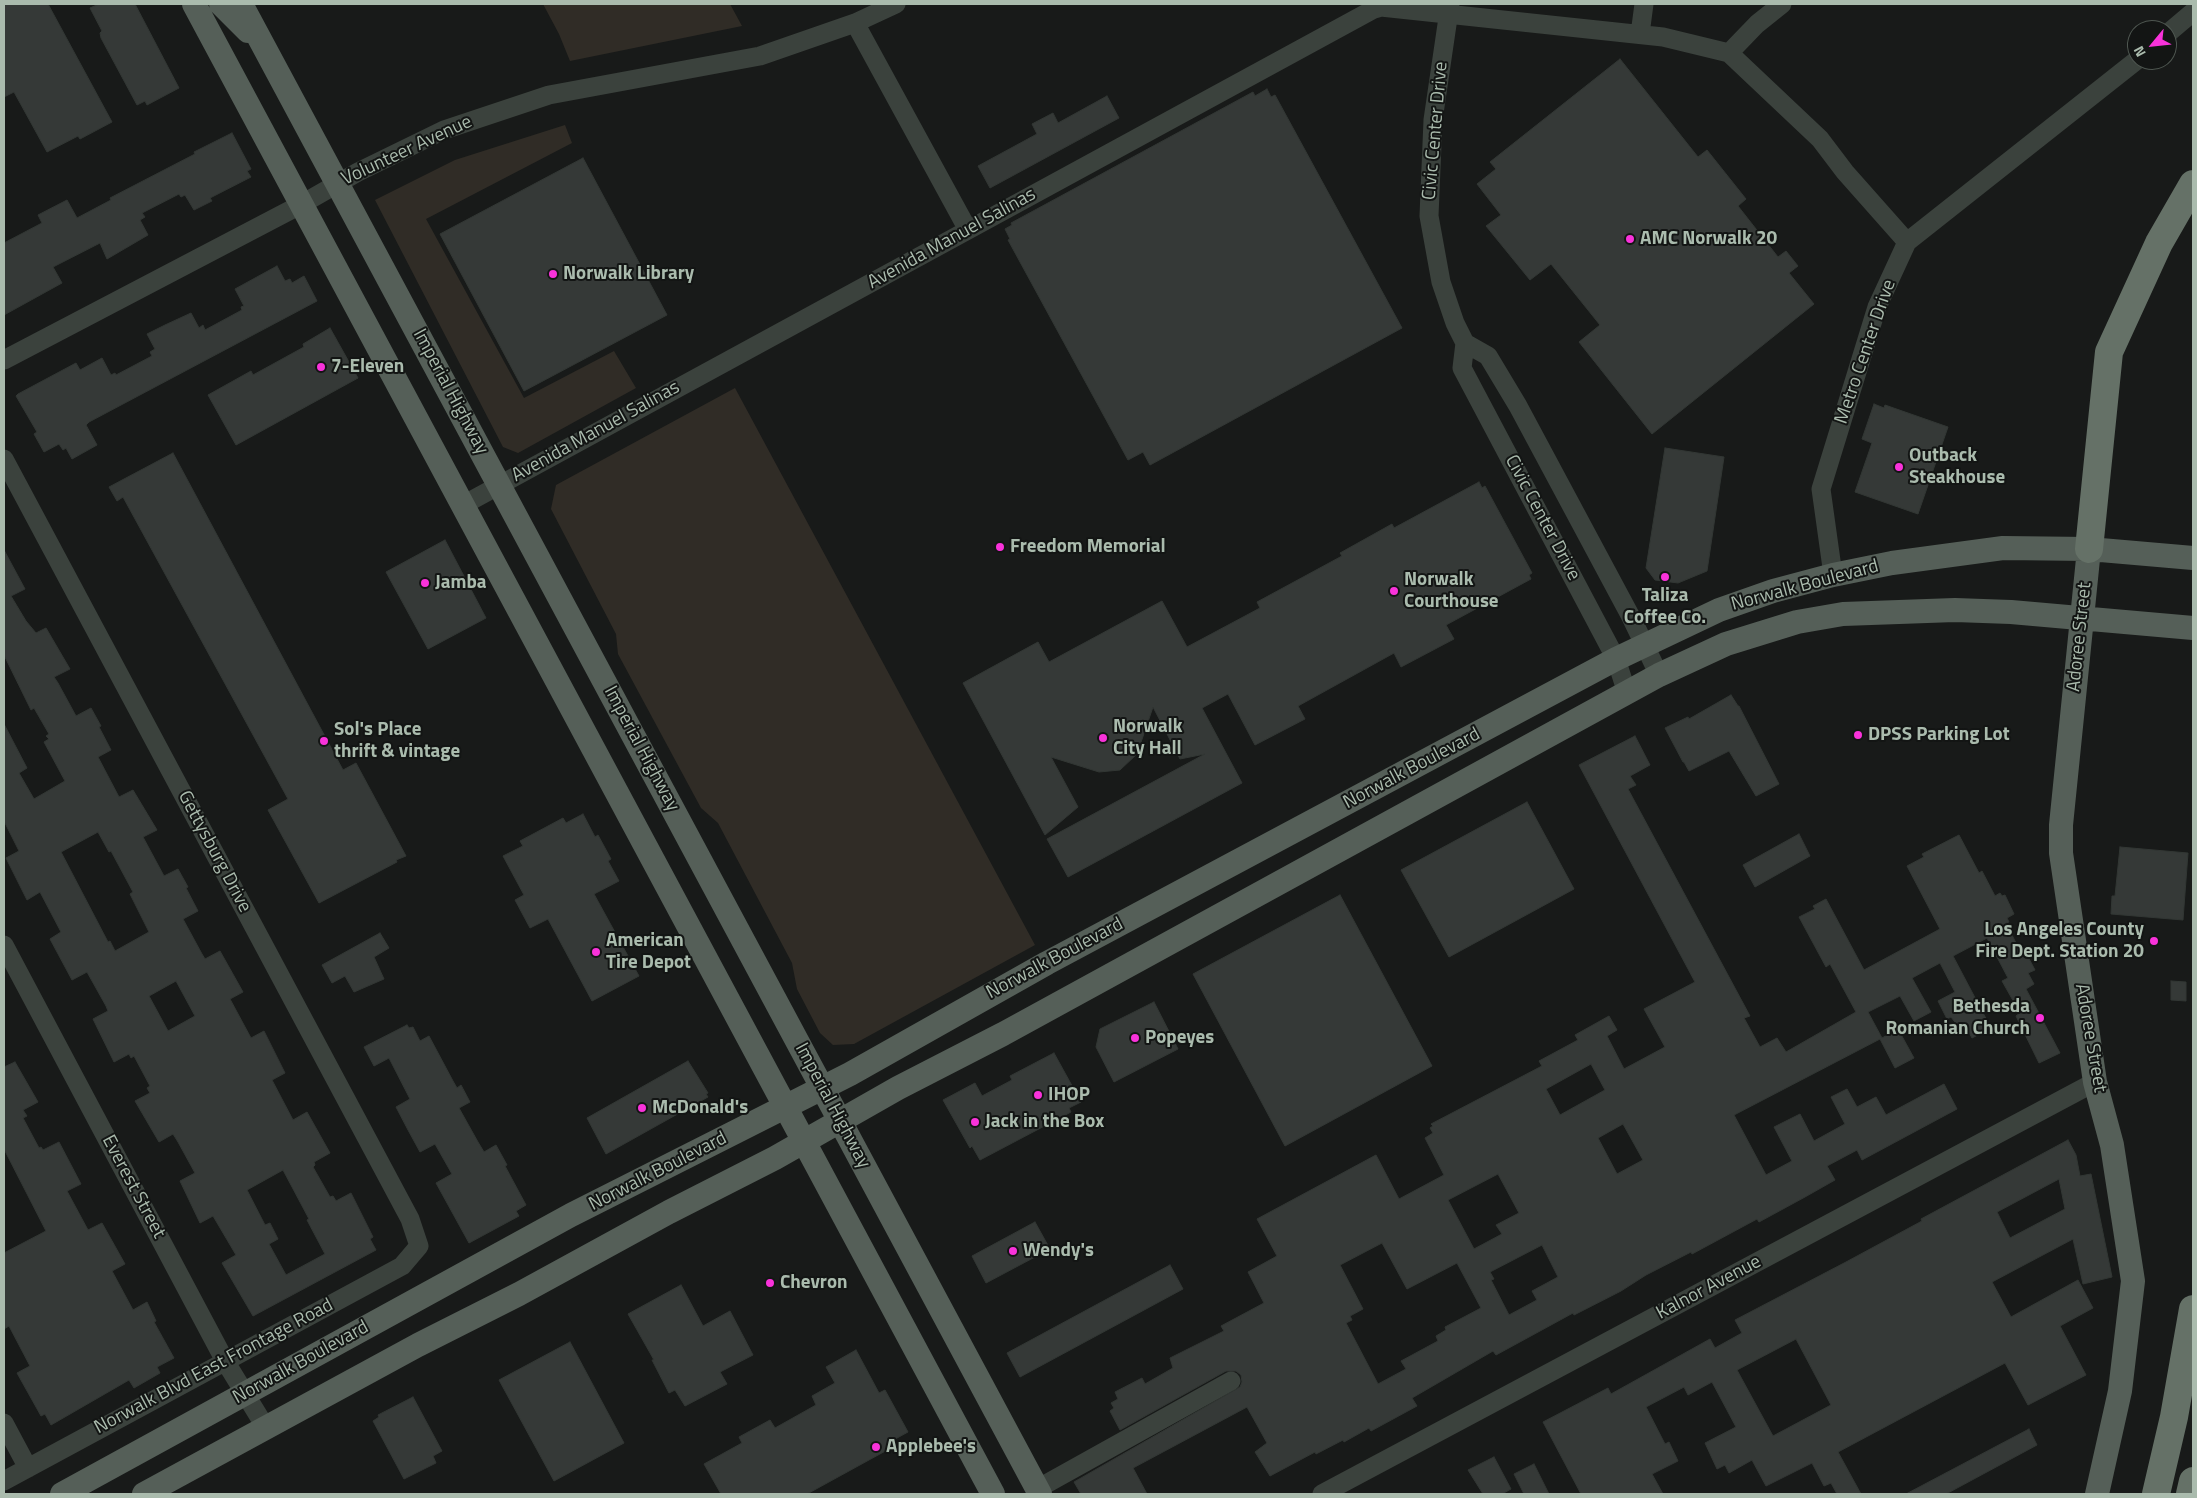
<!DOCTYPE html>
<html>
<head>
<meta charset="utf-8">
<style>
	body { margin:0 }
	#map { position:relative; width:2197px; height:1498px; overflow:hidden; background:#181a19; font-family:"Titillium Web",sans-serif }
	canvas { display:block }
	.frame { position:absolute; inset:0; border:5px solid #aabbad; pointer-events:none }
	.north { position:absolute; left:2127px; top:20px; width:50px; height:50px; box-sizing:border-box; background:#131514; border:1px solid #4f5751; border-radius:50%; rotate:242deg; font-size:14px; font-weight:700; line-height:20px; text-align:center; color:#aabbad }
	.north::after { content:''; display:block; margin:auto; width:18px; height:22px; background:#f932da; clip-path:polygon(50% 0,100% 100%,50% 72%,0 100%) }
</style>
</head>
<body>
<div id="map">
<canvas width="2197" height="1498"></canvas>
<div class="frame"></div>
<div class="north">N</div>
</div>
<script>
const g = document.querySelector('canvas').getContext('2d');
g.lineJoin = 'round';
function fillPath(path, color) {
  g.fillStyle = color;
  g.fill(path, 'evenodd');
}
function shape(rows) {
  const path = new Path2D();
  for (const r of rows) {
    path.moveTo(r[0], r[1]);
    for (let i = 2; i < r.length; i += 2) path.lineTo(r[i], r[i + 1]);
  }
  return path;
}
function strokePath(path, color, width, dash) {
  g.strokeStyle = color;
  g.lineWidth = width;
  g.lineCap = dash ? 'butt' : 'round';
  g.setLineDash(dash || []);
  g.stroke(path);
}
function label(font, color, halo, rows, align = 'center') {
  g.font = font + ' "Titillium Web",sans-serif';
  g.lineWidth = 4;
  g.setLineDash([]);
  g.textBaseline = 'middle';
  g.strokeStyle = halo;
  g.fillStyle = color;
  for (const [text, x, y, turn = 0] of rows) {
    g.save();
    g.translate(x, y);
    g.rotate((+turn || 0) * Math.PI / 180);
    g.textAlign = isNaN(turn) ? turn : align;
    if (halo) g.strokeText(text, 0, 0);
    g.fillText(text, 0, 0);
    g.restore();
  }
}
const green = shape([
	[543,4,730,4,742,26,570,61,559,34],
	[565,125,572,143,426,219,524,398,614,351,636,388,518,453,503,447,375,200,455,160],
	[735,388,1035,945,854,1044,833,1045,820,1033,797,989,792,963,718,823,701,808,618,654,616,634,551,509,556,485]
]);
const building = shape([
	[4,4,48,4,112,122,80,139,78,136,47,152,14,92,4,97,4,4],
	[99,4,135,4,179,88,147,105,145,101,137,105,101,38,100,33,102,31,90,8,99,4],
	[1620,59,1698,157,1707,150,1746,199,1738,206,1778,257,1786,251,1798,266,1789,273,1814,304,1652,434,1579,342,1600,325,1551,264,1530,280,1486,226,1501,215,1477,184,1496,169,1490,162,1620,59],
	[1267,89,1271,97,1275,95,1402,328,1150,465,1143,452,1128,460,1008,240,1010,239,1005,229,1012,225,1011,223,1253,92,1255,96,1267,89],
	[1107,96,1119,118,990,188,978,166,1037,134,1032,124,1053,113,1058,123,1107,96],
	[232,133,251,169,247,171,251,177,210,198,212,201,194,210,185,195,181,197,179,194,142,213,145,217,140,220,148,235,107,259,100,243,53,267,62,283,4,315,4,243,42,223,38,215,67,200,77,218,111,200,110,198,195,154,194,152,232,133],
	[583,158,667,315,524,391,440,234,583,158],
	[277,266,285,281,290,279,292,283,304,276,317,301,89,422,86,425,97,445,72,459,66,448,63,450,59,444,44,452,34,434,37,432,16,396,18,394,76,363,80,370,102,358,111,375,115,373,116,375,152,356,150,352,155,349,147,334,165,325,191,313,199,328,203,325,205,330,242,310,241,307,244,306,235,289,277,266],
	[330,328,358,378,236,445,208,395,251,371,253,375,304,347,303,344,330,328],
	[1874,404,1884,408,1885,405,1948,427,1918,514,1855,492,1872,443,1862,439,1874,404],
	[1665,448,1724,457,1707,571,1678,583,1655,580,1646,568,1665,448],
	[173,453,343,770,356,763,406,856,396,860,397,862,319,903,268,810,288,799,123,497,117,501,109,487,173,453],
	[1479,482,1482,488,1485,486,1532,573,1529,575,1531,579,1446,625,1454,639,1401,667,1394,653,1298,706,1305,719,1255,745,1228,694,1202,708,1242,783,1068,877,1047,839,1205,754,1180,759,1153,707,1137,754,1120,770,1099,772,1051,757,1078,807,1045,835,963,683,1038,642,1049,662,1162,601,1187,647,1260,608,1257,602,1342,556,1340,553,1392,524,1394,528,1479,482],
	[445,540,486,618,428,649,386,572,445,540],
	[4,550,25,589,11,596,26,621,36,633,46,628,70,669,54,677,58,683,76,716,91,708,101,726,99,727,111,750,98,757,119,797,133,790,157,830,143,837,164,876,178,869,188,887,186,888,198,911,183,919,202,954,205,959,220,951,243,992,230,999,251,1038,264,1031,285,1073,272,1080,293,1120,307,1112,330,1153,314,1162,315,1165,313,1167,330,1197,333,1196,336,1201,351,1193,373,1237,370,1239,376,1250,253,1316,222,1263,236,1255,213,1216,200,1223,180,1181,195,1173,178,1142,173,1134,159,1142,135,1101,150,1093,147,1088,150,1086,134,1056,131,1058,129,1054,114,1062,93,1019,108,1011,106,1006,87,972,72,980,50,939,61,932,40,892,27,900,6,858,19,851,4,821,4,724,27,768,19,773,34,799,65,781,44,742,49,739,46,736,49,734,34,708,31,710,4,655,4,550],
	[98,832,109,852,111,851,133,892,130,894,149,932,115,951,110,941,108,942,61,852,98,832],
	[176,981,195,1016,168,1031,149,996,176,981],
	[283,1170,309,1219,307,1220,325,1254,286,1275,269,1244,278,1239,270,1223,265,1225,247,1190,283,1170],
	[1731,695,1738,706,1739,706,1779,784,1756,796,1729,751,1689,771,1684,762,1683,762,1665,728,1688,717,1689,719,1731,695],
	[1635,736,1650,765,1630,776,1636,785,1628,789,1750,1016,1744,1018,1760,1047,1777,1038,1786,1052,1856,1012,1830,964,1826,967,1799,917,1815,909,1813,906,1826,899,1864,970,1940,929,1907,866,1924,857,1922,854,1959,835,1979,873,1982,871,1995,896,2000,893,2002,896,2005,895,2014,914,2007,918,2009,922,2006,923,2022,955,2026,953,2035,970,2028,973,2034,984,2026,989,2060,1053,2039,1063,2016,1016,2020,1013,2002,981,2008,978,1987,938,1953,956,1991,1028,1972,1038,1966,1027,1961,1030,1951,1017,1947,1019,1938,1001,1955,992,1940,963,1912,978,1931,1012,1914,1021,1900,996,1868,1012,1882,1038,1898,1029,1914,1058,1895,1068,1880,1039,1734,1115,1766,1175,1792,1161,1774,1127,1800,1114,1814,1141,1845,1124,1831,1097,1847,1089,1857,1107,1876,1097,1886,1115,1944,1084,1957,1109,1862,1160,1857,1150,1827,1166,1835,1180,1805,1197,1759,1222,1757,1219,1692,1254,1691,1252,1646,1275,1621,1291,1574,1315,1573,1313,1496,1355,1493,1351,1412,1398,1417,1406,1371,1431,1369,1428,1344,1442,1343,1440,1316,1454,1315,1452,1270,1476,1255,1452,1267,1443,1247,1407,1133,1468,1147,1494,1081,1494,1074,1482,1240,1387,1242,1382,1241,1375,1236,1371,1226,1371,1120,1430,1110,1411,1114,1408,1111,1403,1118,1399,1115,1392,1142,1378,1145,1384,1173,1368,1170,1358,1224,1331,1221,1326,1264,1303,1248,1272,1277,1256,1257,1219,1376,1155,1399,1199,1444,1175,1425,1138,1433,1133,1430,1128,1433,1126,1431,1124,1542,1066,1539,1061,1578,1040,1575,1035,1609,1016,1617,1030,1607,1036,1624,1069,1665,1047,1644,1009,1695,982,1579,765,1635,736],
	[1591,1064,1605,1090,1560,1115,1546,1089,1591,1064],
	[1623,1124,1643,1160,1617,1174,1598,1138,1623,1124],
	[1498,1174,1519,1213,1496,1225,1502,1234,1474,1249,1448,1200,1498,1174],
	[1382,1243,1407,1289,1457,1263,1481,1308,1445,1327,1446,1330,1436,1336,1438,1341,1401,1361,1406,1369,1378,1384,1346,1323,1352,1320,1350,1316,1363,1309,1340,1265,1382,1243],
	[1542,1245,1558,1277,1532,1291,1537,1300,1509,1315,1491,1280,1494,1279,1490,1272,1542,1245],
	[1527,802,1574,889,1449,957,1401,870,1527,802],
	[583,814,595,837,598,835,611,859,608,861,619,881,594,894,639,976,592,1001,548,919,530,928,515,900,524,895,503,856,523,846,520,841,563,818,566,823,583,814],
	[1799,834,1810,856,1755,887,1743,865,1799,834],
	[2120,847,2188,853,2183,920,2111,914,2112,896,2115,896,2120,847],
	[1340,895,1432,1066,1285,1146,1193,974,1340,895],
	[380,933,389,948,374,957,384,979,354,992,345,976,332,983,322,965,380,933],
	[2171,981,2186,982,2186,1001,2171,1000,2171,981],
	[1154,1002,1178,1049,1114,1082,1096,1047,1100,1029,1154,1002],
	[407,1025,409,1028,413,1027,420,1041,429,1036,453,1081,457,1088,461,1085,470,1102,459,1108,478,1142,484,1152,496,1145,507,1165,505,1166,526,1205,516,1211,519,1216,469,1243,436,1183,452,1174,435,1144,420,1152,408,1130,396,1107,410,1099,389,1058,374,1066,364,1047,407,1025],
	[1054,1053,1081,1102,1069,1108,1071,1112,980,1160,972,1146,970,1148,943,1100,975,1083,982,1096,1012,1080,1010,1076,1054,1053],
	[688,1061,708,1093,706,1094,708,1097,606,1154,587,1118,688,1061],
	[15,1062,38,1102,23,1110,27,1116,23,1118,39,1148,41,1147,43,1150,59,1142,81,1184,67,1191,88,1230,102,1223,125,1264,112,1271,133,1310,147,1302,156,1321,154,1322,174,1358,157,1367,160,1373,134,1388,129,1380,51,1425,45,1414,41,1416,17,1373,30,1366,9,1326,4,1329,4,1253,46,1231,4,1149,4,1067,15,1062],
	[2068,1140,2076,1155,2080,1176,2091,1174,2112,1277,2083,1284,2073,1239,1992,1282,2011,1317,2078,1280,2093,1308,2060,1326,2086,1375,2028,1405,2005,1363,1838,1452,1861,1494,1837,1494,1831,1483,1824,1486,1812,1463,1766,1486,1752,1460,1729,1473,1725,1465,1717,1469,1705,1443,1736,1427,1712,1382,1688,1395,1684,1387,1646,1407,1665,1444,1669,1442,1678,1461,1652,1474,1663,1494,1581,1494,1543,1422,1608,1388,1611,1394,1710,1339,1715,1348,1742,1333,1735,1320,1846,1262,1922,1221,1921,1219,2068,1140],
	[2059,1179,2065,1209,2010,1238,1997,1212,2059,1179],
	[1796,1339,1831,1405,1773,1436,1737,1370,1796,1339],
	[1035,1222,1050,1249,986,1283,972,1256,1035,1222],
	[1170,1265,1183,1289,1020,1377,1007,1353,1170,1265],
	[681,1285,703,1326,730,1311,753,1355,720,1372,727,1384,685,1406,675,1390,669,1393,652,1360,654,1360,628,1314,681,1285],
	[570,1342,624,1443,554,1481,499,1380,570,1342],
	[856,1350,879,1393,885,1390,908,1432,886,1444,889,1449,807,1494,721,1494,704,1464,742,1443,739,1437,770,1420,775,1428,816,1405,812,1396,835,1383,826,1367,856,1350],
	[413,1397,442,1451,433,1456,436,1463,404,1479,373,1421,379,1417,378,1415,413,1397],
	[2029,1429,2037,1445,1946,1494,1906,1494,2029,1429],
	[1494,1457,1511,1489,1502,1494,1483,1494,1468,1470,1494,1457],
	[1534,1464,1549,1494,1524,1494,1514,1474,1534,1464]
]);
const minor = shape([
	[1450,4,1433,120,1429,216,1441,282,1455,323,1465,343,1488,356,1518,406,1631,617,1659,675],
	[855,23,968,230],
	[1640,34,1644,4],
	[2167,34,2193,12],
	[1729,53,1757,24,1782,4],
	[1465,343,1462,368,1616,659,1627,693],
	[4,360,302,204,358,172,444,130,549,95,760,56,855,23,896,4],
	[4,459,410,1219,419,1246,402,1266,4,1481],
	[463,505,1374,9,1381,7,1663,37,1729,53,1820,139,1845,172,1907,242],
	[1833,575,1821,489,1877,307,1907,242,2137,60],
	[4,945,225,1361,266,1428],
	[4,1423,28,1468],
	[1037,1489,1231,1381],
	[1322,1494,2095,1082]
]);
const major = shape([
	[194,4,993,1494],
	[221,4,248,31],
	[241,4,1040,1494],
	[2089,549,2061,825,2061,853,2095,1082,2112,1145,2133,1281,2120,1391,2097,1494],
	[62,1494,571,1215,850,1074,1047,963,1616,659,1719,610,1773,591,1833,575,1892,563,2003,548,2089,549,2193,558],
	[144,1494,418,1345,519,1294,669,1212,775,1158,898,1088,1003,1034,1659,675,1726,644,1797,622,1843,614,1955,610,2011,612,2193,628]
]);
const highway = shape([
	[2089,549,2109,352,2159,243,2193,184],
	[2156,1494,2174,1417,2193,1309],
	[2190,1494,2193,1481]
]);
const markers = [
	[1630,239,5,"#f932da"],
	[553,274,5,"#f932da"],
	[321,367,5,"#f932da"],
	[1899,467,5,"#f932da"],
	[1000,547,5,"#f932da"],
	[1665,577,5,"#f932da"],
	[425,583,5,"#f932da"],
	[1394,591,5,"#f932da"],
	[1858,735,5,"#f932da"],
	[1103,738,5,"#f932da"],
	[324,741,5,"#f932da"],
	[2154,941,5,"#f932da"],
	[596,952,5,"#f932da"],
	[2040,1018,5,"#f932da"],
	[1135,1038,5,"#f932da"],
	[1038,1095,5,"#f932da"],
	[642,1108,5,"#f932da"],
	[975,1122,5,"#f932da"],
	[1013,1251,5,"#f932da"],
	[770,1283,5,"#f932da"],
	[876,1447,5,"#f932da"]
];
const streetNames = [
	["Civic Center Drive",1436,131,-85],
	["Volunteer Avenue",407,151,-25],
	["Avenida Manuel Salinas",952,239,-29],
	["Metro Center Drive",1866,352,-71],
	["Imperial Highway",450,392,62],
	["Avenida Manuel Salinas",596,432,-29],
	["Civic Center Drive",1542,518,62],
	["Norwalk Boulevard",1805,586,-15],
	["Adoree Street",2080,637,-84],
	["Imperial Highway",641,749,62],
	["Norwalk Boulevard",1412,769,-28],
	["Gettysburg Drive",214,852,62],
	["Norwalk Boulevard",1055,959,-28],
	["Adoree Street",2090,1038,80],
	["Imperial Highway",832,1106,62],
	["Norwalk Boulevard",658,1172,-27],
	["Everest Street",133,1187,62],
	["Kalnor Avenue",1709,1288,-28],
	["Norwalk Boulevard",301,1363,-29],
	["Norwalk Blvd East Frontage Road",214,1367,-28]
];
const poiNames = [
	["AMC Norwalk 20",1640,239],
	["Norwalk Library",563,274],
	["7-Eleven",331,367],
	["Outback",1909,456],
	["Steakhouse",1909,478],
	["Freedom Memorial",1010,547],
	["Norwalk",1404,580],
	["Courthouse",1404,602],
	["Jamba",435,583],
	["Taliza",1665,596,"center"],
	["Coffee Co.",1665,618,"center"],
	["Norwalk",1113,727],
	["City Hall",1113,749],
	["Sol's Place",334,730],
	["thrift & vintage",334,752],
	["DPSS Parking Lot",1868,735],
	["Los Angeles County",2144,930,"right"],
	["Fire Dept. Station 20",2144,952,"right"],
	["American",606,941],
	["Tire Depot",606,963],
	["Bethesda",2030,1007,"right"],
	["Romanian Church",2030,1029,"right"],
	["Popeyes",1145,1038],
	["IHOP",1048,1095],
	["McDonald's",652,1108],
	["Jack in the Box",985,1122],
	["Wendy's",1023,1251],
	["Chevron",780,1283],
	["Applebee's",886,1447]
];
fillPath(green, '#302c26');
fillPath(building, '#353937');
strokePath(building, '#323734', 1);
strokePath(minor, '#3b423d', 19);
strokePath(major, '#555f58', 24);
strokePath(highway, '#657167', 28);
for (const [x, y, r, color] of markers) {
  const dot = new Path2D();
  dot.arc(x, y, r, 0, 2 * Math.PI);
  g.fillStyle = color;
  g.fill(dot);
  strokePath(dot, '#131514', 2);
}
label('19px', '#aabbad', '#131514', streetNames);
label('bold 19px', '#aabbad', '#131514', poiNames, 'left');
</script>
</body>
</html>
